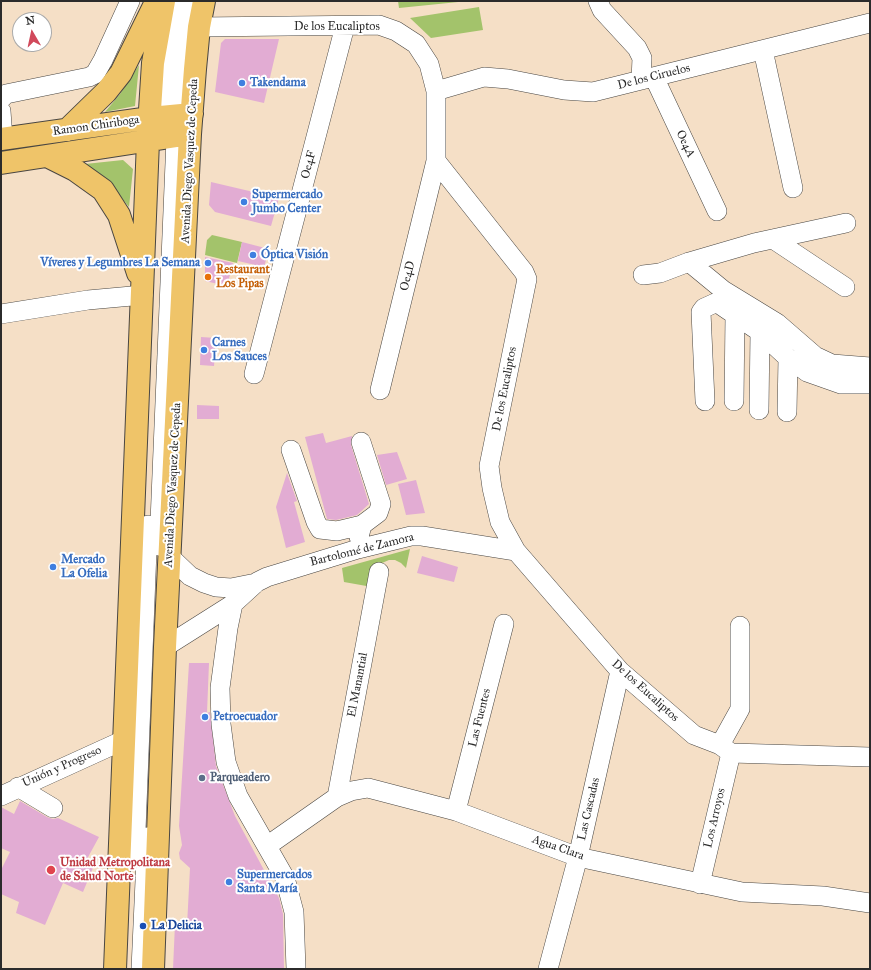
<!DOCTYPE html>
<html>
<head>
<meta charset="utf-8">
<style>
	body { margin:0 }
	#map { position:relative; width:871px; height:970px; overflow:hidden; background:#f5dfc6; font-family:"IM FELL Great Primer",serif }
	canvas { display:block }
	.frame { position:absolute; inset:0; border:2px solid #2b2b2b; pointer-events:none }
	.north { position:absolute; left:12px; top:12px; width:40px; height:40px; box-sizing:border-box; background:#fff; border:1px solid #aaa; border-radius:50%; rotate:351deg; font-size:11px; font-weight:700; line-height:16px; text-align:center; color:#2b2b2b }
	.north::after { content:''; display:block; margin:auto; width:14px; height:18px; background:#d1495b; clip-path:polygon(50% 0,100% 100%,50% 72%,0 100%) }
</style>
</head>
<body>
<div id="map">
<canvas width="871" height="970"></canvas>
<div class="frame"></div>
<div class="north">N</div>
</div>
<script>
const g = document.querySelector('canvas').getContext('2d');
g.lineJoin = 'round';
function fillPath(path, color) {
  g.fillStyle = color;
  g.fill(path, 'evenodd');
}
function shape(rows) {
  const path = new Path2D();
  for (const r of rows) {
    path.moveTo(r[0], r[1]);
    for (let i = 2; i < r.length; i += 2) path.lineTo(r[i], r[i + 1]);
  }
  return path;
}
function strokePath(path, color, width, dash) {
  g.strokeStyle = color;
  g.lineWidth = width;
  g.lineCap = dash ? 'butt' : 'round';
  g.setLineDash(dash || []);
  g.stroke(path);
}
function label(font, color, halo, rows, align = 'center') {
  g.font = font + ' "IM FELL Great Primer",serif';
  g.lineWidth = 4;
  g.setLineDash([]);
  g.textBaseline = 'middle';
  g.strokeStyle = halo;
  g.fillStyle = color;
  for (const [text, x, y, turn = 0] of rows) {
    g.save();
    g.translate(x, y);
    g.rotate((+turn || 0) * Math.PI / 180);
    g.textAlign = isNaN(turn) ? turn : align;
    if (halo) g.strokeText(text, 0, 0);
    g.fillText(text, 0, 0);
    g.restore();
  }
}
const green = shape([
	[398,1,468,1,399,8],
	[479,7,483,30,431,38,410,18],
	[139,65,135,106,105,112,120,94],
	[123,160,133,169,129,207,111,185,85,164],
	[212,235,242,242,237,263,205,255,207,240],
	[410,549,406,568,401,563,395,560,389,560,382,563,377,568,372,587,344,582,342,568]
]);
const building = shape([
	[225,39,279,39,264,103,215,92,221,43],
	[211,182,279,198,271,226,215,212,209,205],
	[242,242,269,249,264,267,238,261],
	[205,257,233,263,227,286,205,281],
	[201,337,216,338,214,366,200,365],
	[197,405,219,406,219,419,197,419],
	[323,433,326,443,352,436,351,445,369,504,357,515,336,520,327,519,305,437],
	[397,452,407,479,386,485,377,455],
	[287,473,297,501,294,502,305,542,286,548,276,507],
	[416,480,425,513,406,515,398,484],
	[422,556,458,567,454,582,417,573],
	[189,663,209,663,207,713,210,712,216,766,235,816,279,898,283,914,284,969,173,969,175,924,187,926,190,868,180,859,179,853,182,845,179,826],
	[20,801,47,817,53,819,58,818,99,837,87,859,95,863,83,892,63,883,45,925,16,913,19,902,1,894,1,870,10,852,1,848,1,807,14,814]
]);
const minor = shape([
	[598,1,602,10,637,48,642,58,641,80],
	[199,27,379,25,396,31,416,44,429,64,436,91,436,161,524,272,527,279,489,466,492,488,500,522,516,551,620,671,694,735,720,745,731,753,870,757],
	[763,50,793,188],
	[654,77,717,211],
	[436,91,484,77,508,79,564,90,593,92,870,23],
	[1,99,6,94,89,77,95,74,103,60,130,1],
	[1,111,3,139],
	[165,113,170,43,176,1],
	[773,239,845,287],
	[689,262,723,290,777,323,815,356,832,364,870,367],
	[643,275,660,273,689,262,754,243,846,223],
	[1,314,88,300,143,295],
	[254,374,345,26],
	[380,390,436,161],
	[705,401,701,312,704,308,715,303,719,304,760,332,788,358,807,372,841,384,870,384],
	[734,401,735,315],
	[759,410,760,332],
	[787,412,788,358],
	[291,450,316,522,320,529,337,531,362,525],
	[359,537,362,525,378,513,381,504,361,442],
	[159,546,177,115,191,1],
	[170,557,190,576,204,583,216,587,231,588,256,583],
	[233,604,228,628,220,688,221,724,226,762,238,796,285,878,294,912,296,969],
	[165,647,233,604,257,582,267,577,358,549,411,536,422,536,516,551],
	[720,745,740,709,740,626],
	[18,787,53,808],
	[1,796,124,740],
	[337,797,379,572],
	[456,811,504,624],
	[267,846,337,797,351,791,368,788,456,811,578,857,742,892,823,896,870,903],
	[135,856,148,525],
	[700,884,731,753],
	[141,969,147,837],
	[548,969,578,857,620,671]
]);
const major = shape([
	[67,130,106,92,121,73,154,6],
	[1,139,150,118,192,114],
	[47,156,75,170,103,190,119,215,138,273],
	[1,163,190,134],
	[115,969,148,141,153,63,164,1],
	[153,969,165,647,190,134,195,69,199,27,204,1]
]);
const markers = [
	[242,83,4,"#3f7fe0"],
	[244,202,4,"#3f7fe0"],
	[253,255,4,"#3f7fe0"],
	[208,263,4,"#3f7fe0"],
	[208,277,4,"#e8710a"],
	[204,350,4,"#3f7fe0"],
	[53,567,4,"#3f7fe0"],
	[205,717,4,"#3f7fe0"],
	[202,778,4,"#5c6f8a"],
	[51,870,5,"#e0444e"],
	[229,882,4,"#3f7fe0"],
	[143,926,4,"#1a4fb4"]
];
const streetNames = [
	["De los Eucaliptos",337,27],
	["De los Ciruelos",654,77,-14],
	["Ramon Chiriboga",96,126,-8],
	["Oe4A",685,144,65],
	["Avenida Diego Vasquez de Cepeda",190,161,-87],
	["Oe4F",309,165,-75],
	["Oe4D",408,276,-76],
	["De los Eucaliptos",505,389,-79],
	["Avenida Diego Vasquez de Cepeda",173,485,-87],
	["Bartolomé de Zamora",362,550,-14],
	["El Manantial",358,685,-79],
	["De los Eucaliptos",645,691,42],
	["Las Fuentes",480,718,-76],
	["Unión y Progreso",62,767,-24],
	["Las Cascadas",589,809,-77],
	["Los Arroyos",715,818,-77],
	["Agua Clara",558,848,19]
];
const shopNames = [
	["Takendama",250,83],
	["Supermercado",252,195],
	["Jumbo Center",252,209],
	["Óptica Visión",261,255],
	["Víveres y Legumbres La Semana",200,263,"right"],
	["Carnes",212,343],
	["Los Sauces",212,357],
	["Mercado",61,560],
	["La Ofelia",61,574],
	["Petroecuador",213,717],
	["Supermercados",237,875],
	["Santa María",237,889]
];
const foodNames = [
	["Restaurant",216,270],
	["Los Pipas",216,284]
];
const serviceNames = [
	["Parqueadero",210,778]
];
const healthNames = [
	["Unidad Metropolitana",60,863],
	["de Salud Norte",60,877]
];
const transitNames = [
	["La Delicia",151,926]
];
fillPath(green, '#a3c36b');
fillPath(building, '#e2acd3');
strokePath(minor, '#494642', 20);
strokePath(major, '#494642', 24);
strokePath(minor, '#fff', 19);
strokePath(major, '#efc469', 22);
for (const [x, y, r, color] of markers) {
  const dot = new Path2D();
  dot.arc(x, y, r, 0, 2 * Math.PI);
  g.fillStyle = color;
  g.fill(dot);
  strokePath(dot, '#fff', 1.5);
}
label('12px', '#2b2b2b', '#fff', streetNames);
label('bold 12px', '#366cbe', '#fff', shopNames, 'left');
label('bold 12px', '#c56008', '#fff', foodNames, 'left');
label('bold 12px', '#4e5e75', '#fff', serviceNames, 'left');
label('bold 12px', '#be3a42', '#fff', healthNames, 'left');
label('bold 12px', '#164399', '#fff', transitNames, 'left');
</script>
</body>
</html>
